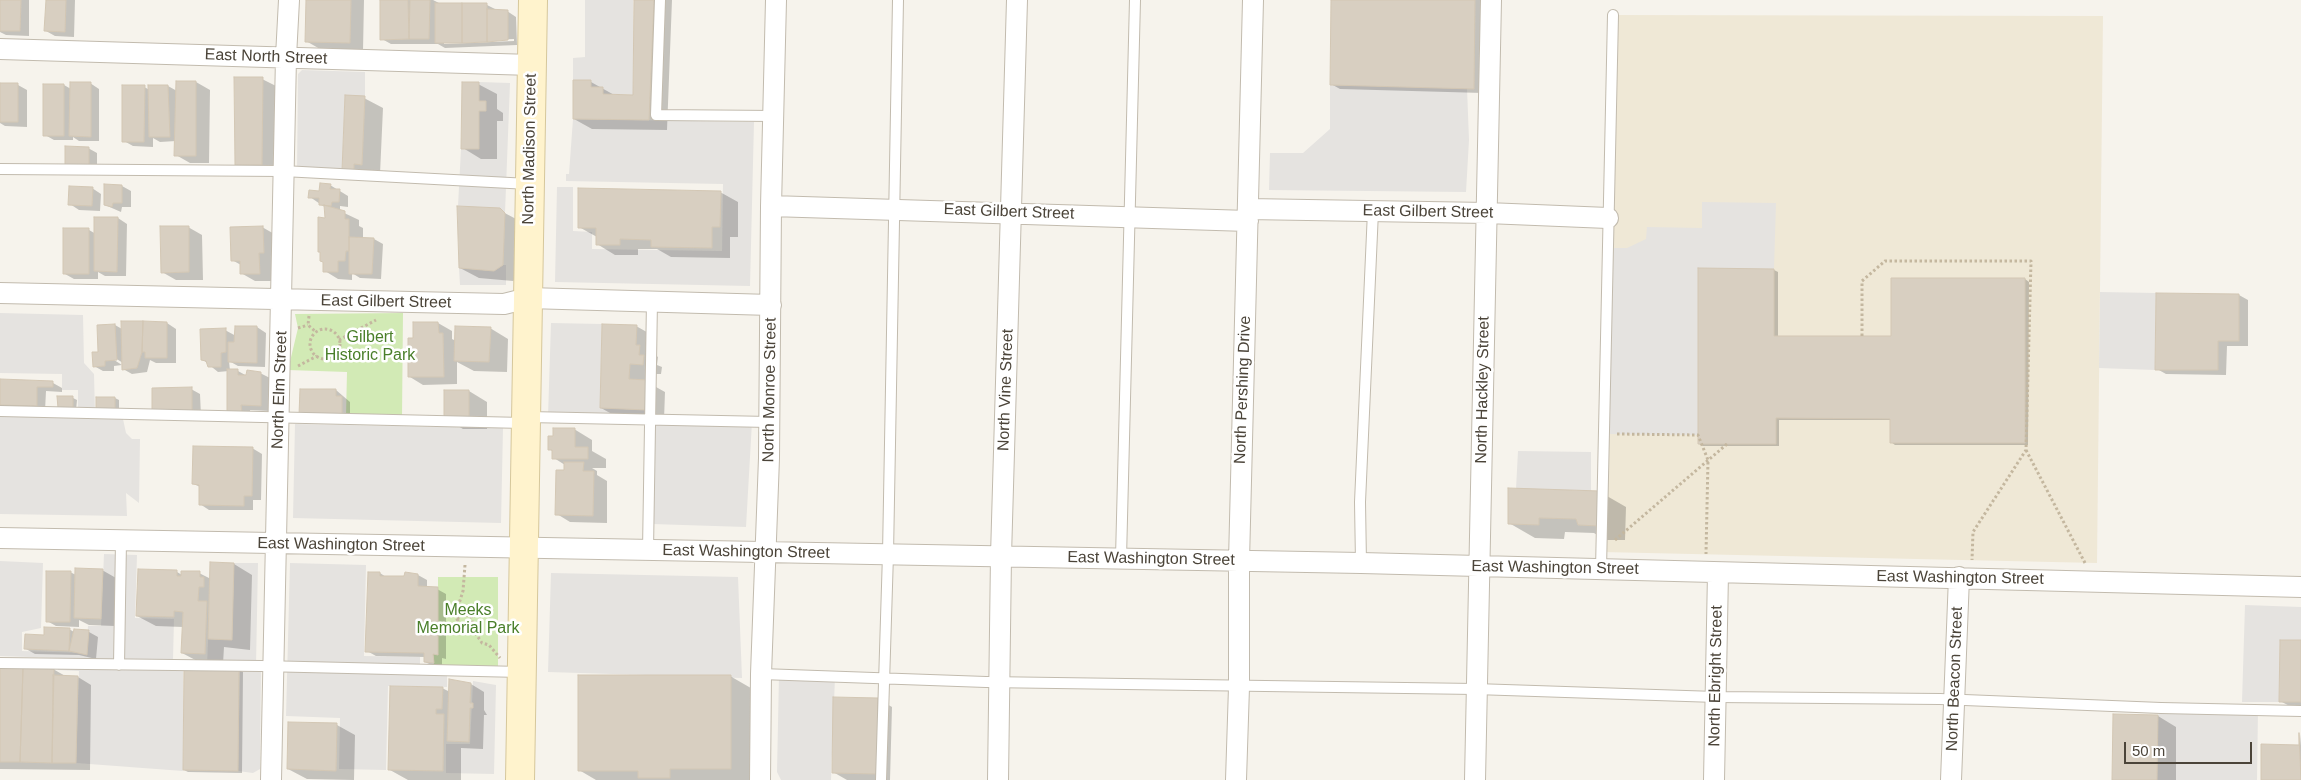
<!DOCTYPE html>
<html>
<head>
<meta charset="utf-8">
<style>
	body { margin:0 }
	#map { position:relative; width:2301px; height:780px; overflow:hidden; background:#f6f3ec; font-family:Helvetica,sans-serif }
	canvas { display:block }
	.scale { position:absolute; left:2124px; top:742px; width:128px; height:22px; box-sizing:border-box; border:2px solid #4b4439; border-top:0; padding-left:6px; font-size:15px; line-height:18px; white-space:nowrap; color:#4b4439; -webkit-text-stroke:4px #fff; paint-order:stroke }
</style>
</head>
<body>
<div id="map">
<canvas width="2301" height="780"></canvas>
<div class="scale">50 m</div>
</div>
<script>
const g = document.querySelector('canvas').getContext('2d');
g.lineJoin = 'round';
function fillPath(path, color) {
  g.fillStyle = color;
  g.fill(path, 'evenodd');
}
function shape(rows) {
  const path = new Path2D();
  for (const r of rows) {
    if (r.length === 3) {
      path.moveTo(r[0] + r[2], r[1]);
      path.arc(r[0], r[1], r[2], 0, 2 * Math.PI);
      continue;
    }
    path.moveTo(r[0], r[1]);
    for (let i = 2; i < r.length; i += 2) path.lineTo(r[i], r[i + 1]);
  }
  return path;
}
function strokePath(path, color, width, dash) {
  g.strokeStyle = color;
  g.lineWidth = width;
  g.lineCap = dash ? 'butt' : 'round';
  g.setLineDash(dash || []);
  g.stroke(path);
}
function label(font, color, halo, rows, align = 'center') {
  g.font = font + ' Helvetica,sans-serif';
  g.lineWidth = 5;
  g.setLineDash([]);
  g.textBaseline = 'middle';
  g.strokeStyle = halo;
  g.fillStyle = color;
  for (const [text, x, y, turn = 0] of rows) {
    g.save();
    g.translate(x, y);
    g.rotate((+turn || 0) * Math.PI / 180);
    g.textAlign = isNaN(turn) ? turn : align;
    if (halo) g.strokeText(text, 0, 0);
    g.fillText(text, 0, 0);
    g.restore();
  }
}
const education = shape([
	[1613,15,2103,16,2097,563,1602,552]
]);
const green = shape([
	[403,313,402,417,346,416,347,372,288,370,298,328,295,314],
	[438,577,498,577,498,668,434,667,433,654,438,654]
]);
const parking = shape([
	[585,0,633,0,633,95,603,94,603,87,591,87,573,80,573,58,585,57],
	[302,70,365,72,365,96,345,96,342,171,297,172,298,74],
	[479,82,510,83,505,213,458,206,461,149,479,149,479,111,486,111,479,101],
	[1330,85,1467,88,1469,140,1466,192,1269,190,1270,153,1303,153,1330,129],
	[573,119,754,122,750,286,555,282,557,187,573,187,573,231,592,232,592,249,722,251,723,184,566,181,566,174,569,174],
	[1702,202,1776,203,1774,269,1698,269,1698,435,1604,434,1607,248,1627,248,1646,239,1647,227,1702,228],
	[503,265,506,265,506,285,460,285,459,268,494,271],
	[2100,292,2156,293,2155,370,2099,368],
	[0,313,83,315,84,363,94,374,95,414,78,415,78,390,62,390,62,374,0,373],
	[551,323,602,324,600,408,646,410,646,420,548,417],
	[0,416,123,419,126,433,132,439,140,439,139,503,126,493,127,516,0,514],
	[654,420,752,422,746,527,652,524],
	[295,424,503,428,501,523,293,518],
	[1518,451,1591,452,1591,491,1516,489],
	[104,554,137,555,135,618,174,619,173,660,183,661,183,771,76,763,79,671,58,670,58,658,0,656,0,561,43,563,41,628,22,632,22,651,86,653,88,626,101,626],
	[234,563,258,563,256,665,261,666,260,769,253,773,238,771,240,666,207,666,208,639,232,640],
	[290,563,366,565,364,656,420,657,420,667,447,668,447,687,388,686,386,770,339,769,340,718,286,716],
	[551,573,738,577,742,678,548,672],
	[2245,605,2301,607,2301,640,2280,640,2279,702,2242,702],
	[779,675,835,677,831,780,781,780,777,772],
	[473,681,496,685,494,774,446,773,446,744,470,744],
	[2161,708,2258,710,2257,780,2157,780,2158,715]
]);
const shadow = shape([
	[0,0,29,0,29,36,6,35,0,32],
	[47,0,75,0,74,37,55,36,46,31],
	[307,0,364,0,363,51,320,49,306,41],
	[381,0,433,0,439,3,487,5,497,10,507,11,516,17,517,45,445,48,438,44,391,44,382,39],
	[514,39,514,41,444,44,444,42],
	[636,0,672,0,667,130,592,129,574,119,591,82,616,96,634,96],
	[1332,0,1483,0,1483,93,1340,89,1331,84],
	[262,79,276,86,275,172,250,172,236,164],
	[196,82,210,90,209,163,190,163,176,155,176,141,160,142,153,138,153,147,133,146,124,141,144,87,150,90,168,86,177,91],
	[90,83,99,89,99,141,79,141,73,137,73,140,54,140,45,135,44,85,64,85,71,89],
	[478,84,497,94,497,109,503,113,503,121,497,121,497,159,481,159,463,148],
	[0,85,18,85,27,90,27,127,5,126,0,123],
	[364,98,383,108,380,174,372,174,372,181,361,180,343,170],
	[88,148,97,153,97,173,66,168],
	[330,185,348,196,348,207,340,206,340,211,359,220,359,226,363,228,363,239,374,239,383,244,381,279,360,278,352,273,352,280,338,279,325,271,322,253,319,252,326,219,326,208,310,197],
	[122,186,131,191,131,207,122,207,121,212,105,205],
	[92,188,101,194,100,211,79,210,70,204],
	[720,192,738,202,738,237,730,237,730,258,671,257,657,249,638,249,638,255,615,255,597,244,597,237,579,227],
	[499,210,518,220,521,276,513,281,479,278,460,268],
	[118,218,127,224,126,276,105,276,98,272,98,279,74,279,65,274,89,230,96,234],
	[188,227,202,235,203,280,176,280,162,272],
	[262,227,276,235,273,281,255,281,241,273,241,265,232,260],
	[1774,270,1778,272,1778,337,1892,338,2025,279,2029,282,2028,445,1895,445,1891,442,1891,420,1779,420,1779,446,1703,446,1699,444],
	[2157,295,2239,295,2248,300,2248,346,2227,346,2226,375,2166,374,2157,369],
	[167,323,176,329,176,363,156,363,150,360,147,372,132,374,123,369,123,363,112,356,111,358,122,365,114,366,114,371,103,371,94,366,115,325,122,329],
	[438,323,452,331,452,339,456,341,490,328,508,339,507,372,474,371,457,362,457,384,423,385,410,377],
	[636,326,654,336,654,354,658,357,657,365,662,367,661,374,648,374,647,382,665,392,664,420,619,418,601,408],
	[236,327,257,327,266,333,265,367,238,366,229,361,230,371,238,371,247,376,260,373,270,378,270,411,250,410,251,417,238,416,229,371,218,372,202,359,225,330,236,336],
	[0,381,53,383,62,388,62,392,46,391,45,411,0,406],
	[191,389,200,394,201,416,153,411],
	[336,390,350,402,350,420,310,419],
	[445,391,469,391,487,402,487,429,463,429,445,418],
	[73,398,77,400,76,410,59,407],
	[115,398,119,400,119,411,102,411],
	[574,429,592,440,592,451,606,459,606,468,592,468,597,471,597,475,607,481,607,523,570,522,557,514,565,465,554,458,554,452,549,449],
	[252,448,262,454,261,500,253,500,253,510,209,510,200,504,200,487,194,484],
	[1600,492,1626,507,1625,540,1605,540,1594,533,1565,532,1564,539,1535,538,1509,523],
	[234,564,252,575,250,650,224,647,223,664,201,663,182,653,183,627,156,626,137,616,177,572,182,575,199,573,211,579],
	[102,570,116,578,115,626,89,625,79,620,79,627,56,626,47,621,70,572,76,575],
	[380,573,386,577,418,575,427,580,427,588,437,589,446,594,446,659,442,658,442,667,435,667,425,662,425,657,376,656,367,651],
	[69,629,74,632,89,632,98,637,96,659,79,655,35,654,26,649,45,636],
	[2301,642,2301,712,2280,701],
	[0,669,53,669,67,677,78,677,91,685,90,770,0,769],
	[239,670,243,672,242,773,188,772,184,770],
	[730,676,756,691,757,780,596,780,579,770],
	[471,684,484,692,484,710,487,715,484,715,483,749,461,748,461,780,408,780,390,770,442,688,450,692],
	[835,698,878,699,892,707,890,780,847,780,833,772],
	[2114,715,2158,716,2176,727,2176,780,2113,780],
	[290,724,337,725,355,735,354,780,307,779,288,769],
	[2301,734,2301,780,2262,780,2263,746,2300,746]
]);
const building = shape([
	[0,0,21,0,20,31,0,31,0,0],
	[46,0,66,0,65,32,44,31,46,0],
	[306,0,351,0,350,43,305,42,306,0],
	[380,0,408,0,409,39,380,40,380,0],
	[410,0,430,0,429,39,409,39,410,0],
	[634,0,654,0,649,120,573,119,573,80,591,80,591,87,603,87,603,94,633,95,634,0],
	[1331,0,1475,0,1474,89,1330,85,1331,0],
	[435,3,462,3,462,43,435,43,435,3],
	[462,3,487,3,487,42,462,43,462,3],
	[487,9,508,10,508,40,487,42,487,9],
	[234,77,263,77,262,165,235,165,234,77],
	[176,81,196,81,196,156,174,156,176,81],
	[70,82,91,82,91,137,69,136,70,82],
	[462,82,479,82,479,101,486,101,486,111,479,111,479,149,461,149,462,82],
	[0,83,18,83,18,122,0,122,0,83],
	[43,84,64,84,64,136,43,136,43,84],
	[122,85,145,85,144,142,122,142,122,85],
	[148,85,168,85,170,137,149,137,148,85],
	[345,95,365,96,362,165,354,164,354,171,342,171,345,95],
	[65,146,89,147,89,169,65,168,65,146],
	[320,183,331,184,330,189,340,189,339,202,332,202,331,206,319,205,319,198,308,198,309,190,319,191,320,183],
	[104,184,122,185,122,203,113,203,112,207,104,205,104,184],
	[69,186,93,187,92,206,68,205,69,186],
	[578,188,721,191,720,227,712,227,712,248,651,247,651,240,620,239,620,245,596,245,596,228,578,228,578,188],
	[324,205,345,211,345,219,349,219,349,251,346,251,345,261,338,261,338,272,323,272,323,262,320,261,320,252,318,252,318,217,325,218,324,205],
	[457,206,500,208,505,213,503,265,494,271,459,268,457,206],
	[94,217,118,217,117,272,94,271,94,217],
	[160,226,189,226,189,272,161,273,160,226],
	[263,226,264,253,259,253,260,274,240,274,240,261,231,261,230,227,263,226],
	[63,228,89,228,89,274,63,274,63,228],
	[349,237,374,238,372,274,349,274,349,237],
	[1698,268,1774,269,1774,336,1891,336,1891,278,2025,278,2025,443,1890,443,1890,419,1776,418,1776,444,1698,444,1698,268],
	[2156,293,2239,294,2239,341,2218,341,2218,370,2155,370,2156,293],
	[121,321,143,321,142,352,137,368,122,370,121,321],
	[143,321,167,322,167,358,145,358,145,352,142,352,143,321],
	[413,322,438,322,439,333,443,333,444,377,408,377,408,338,413,338,413,322],
	[115,324,117,360,105,361,105,366,93,367,92,352,98,352,97,325,115,324],
	[602,324,637,325,636,345,640,345,639,355,644,355,643,365,630,364,629,379,647,380,646,410,600,408,602,324],
	[235,326,257,326,257,363,228,362,228,342,234,342,235,326],
	[455,326,491,327,489,362,454,361,455,326],
	[226,328,226,352,221,353,221,367,208,367,206,361,201,360,200,329,226,328],
	[227,369,238,369,238,375,246,375,247,370,261,372,261,406,241,405,242,413,227,412,227,369],
	[0,379,53,381,53,387,37,387,37,406,0,405,0,379],
	[192,387,192,412,152,412,152,388,192,387],
	[300,389,336,389,336,396,342,396,342,415,299,415,300,389],
	[444,390,469,390,469,419,444,419,444,390],
	[57,396,73,396,73,408,58,408,57,396],
	[96,397,115,397,115,409,96,409,96,397],
	[553,428,575,428,575,447,588,447,588,459,552,459,552,450,548,450,548,436,553,436,553,428],
	[193,446,253,447,252,496,244,496,244,506,199,505,199,485,192,484,193,446],
	[564,462,584,462,583,471,594,471,593,516,555,515,556,470,564,470,564,462],
	[1508,488,1600,491,1599,526,1578,525,1576,519,1539,518,1539,525,1508,524,1508,488],
	[210,562,234,563,232,640,208,639,210,562],
	[75,568,103,569,101,619,74,618,75,568],
	[138,569,177,570,177,576,181,576,181,571,200,571,200,577,204,577,204,587,199,587,198,601,207,601,205,654,181,653,183,612,174,611,174,617,136,616,138,569],
	[46,571,71,571,70,622,46,622,46,571],
	[368,572,380,572,380,576,404,576,405,572,418,574,418,586,438,587,438,655,433,654,434,663,424,662,424,653,365,652,368,572],
	[44,627,70,628,69,651,24,649,25,634,44,635,44,627],
	[74,629,89,630,87,655,69,651,74,629],
	[2280,640,2301,640,2301,702,2279,702,2280,640],
	[0,668,23,668,20,762,0,762,0,668],
	[23,668,54,668,52,763,20,762,23,668],
	[184,668,239,668,238,771,183,770,184,668],
	[53,675,78,676,76,763,52,763,53,675],
	[578,675,731,675,731,769,670,769,670,778,638,778,638,771,578,771,578,675],
	[449,679,471,683,470,703,473,703,473,708,470,708,469,742,447,741,449,679],
	[390,686,443,687,442,709,436,709,436,714,444,714,443,771,388,770,390,686],
	[833,697,878,698,877,774,832,773,833,697],
	[2113,714,2158,715,2157,780,2112,780,2113,714],
	[288,722,337,723,336,771,287,769,288,722],
	[2299,733,2301,780,2261,780,2261,744,2299,745,2299,733]
]);
const path = shape([
	[309,316,308,325,316,332],
	[298,328,308,325],
	[325,344,15],
	[1862,336,1862,281,1885,261,2031,261,2026,450,1973,532,1972,560],
	[339,340,376,320],
	[298,366,317,356],
	[1617,434,1698,435,1708,460,1706,554],
	[2026,450,2085,563],
	[1615,540,1727,444],
	[465,565,463,591,457,610,457,619,462,628,474,631,482,643,489,645,500,658],
	[457,619,464,615,471,616,474,631]
]);
const lane = shape([
	[660,0,656,115,774,116],
	[0,169,283,171,529,184],
	[0,411,524,423],
	[528,417,769,422],
	[648,550,652,301],
	[1121,558,1135,0],
	[1361,563,1360,502,1373,211],
	[1601,569,1613,15],
	[0,663,261,666,521,672],
	[119,665,121,541],
	[761,674,986,682,1475,689,1716,697,1940,699,2161,708,2301,711],
	[881,780,888,554,898,0]
]);
const street = shape([
	[0,49,532,65],
	[771,206,1248,221],
	[1248,209,1487,213,1608,218],
	[0,293,504,304,528,298,771,305],
	[0,538,1361,563,2301,587],
	[271,780,286,57,289,0],
	[760,780,761,674,769,458,771,206,776,0],
	[998,780,1001,556,1017,0],
	[1236,780,1239,687,1239,561,1253,0],
	[1475,780,1491,0],
	[1714,780,1718,573],
	[1951,780,1959,577]
]);
const secondary = shape([
	[520,780,533,0]
]);
const streetNames = [
	["East North Street",266,57,2],
	["North Madison Street",530,149,-89],
	["East Gilbert Street",1009,212,2],
	["East Gilbert Street",1428,212,1],
	["East Gilbert Street",386,302,1],
	["North Elm Street",280,390,-88],
	["North Monroe Street",770,390,-89],
	["North Vine Street",1006,390,-88],
	["North Pershing Drive",1243,390,-88],
	["North Hackley Street",1483,390,-89],
	["East Washington Street",341,545,1],
	["East Washington Street",746,552,1],
	["East Washington Street",1151,559,1],
	["East Washington Street",1555,568,1],
	["East Washington Street",1960,578,1],
	["North Ebright Street",1716,676,-89],
	["North Beacon Street",1955,679,-88]
];
const parkNames = [
	["Gilbert",370,338],
	["Historic Park",370,356],
	["Meeks",468,611],
	["Memorial Park",468,629]
];
fillPath(education, '#efe8d6');
fillPath(green, '#d2eab5');
fillPath(parking, '#e5e3e0');
fillPath(shadow, '#0003');
fillPath(building, '#d8cfc1');
strokePath(building, '#d3c7b4', 1);
strokePath(lane, '#c2bbae', 12);
strokePath(street, '#c2bbae', 22);
strokePath(secondary, '#d6c79b', 30);
strokePath(path, '#c4b79f', 3, [2.5, 2.5]);
strokePath(lane, '#fff', 10);
strokePath(street, '#fff', 20);
strokePath(secondary, '#fff3cd', 28);
label('16px', '#4b4439', '#fff', streetNames);
label('16px', '#4a7f2a', '#fff', parkNames);
</script>
</body>
</html>
